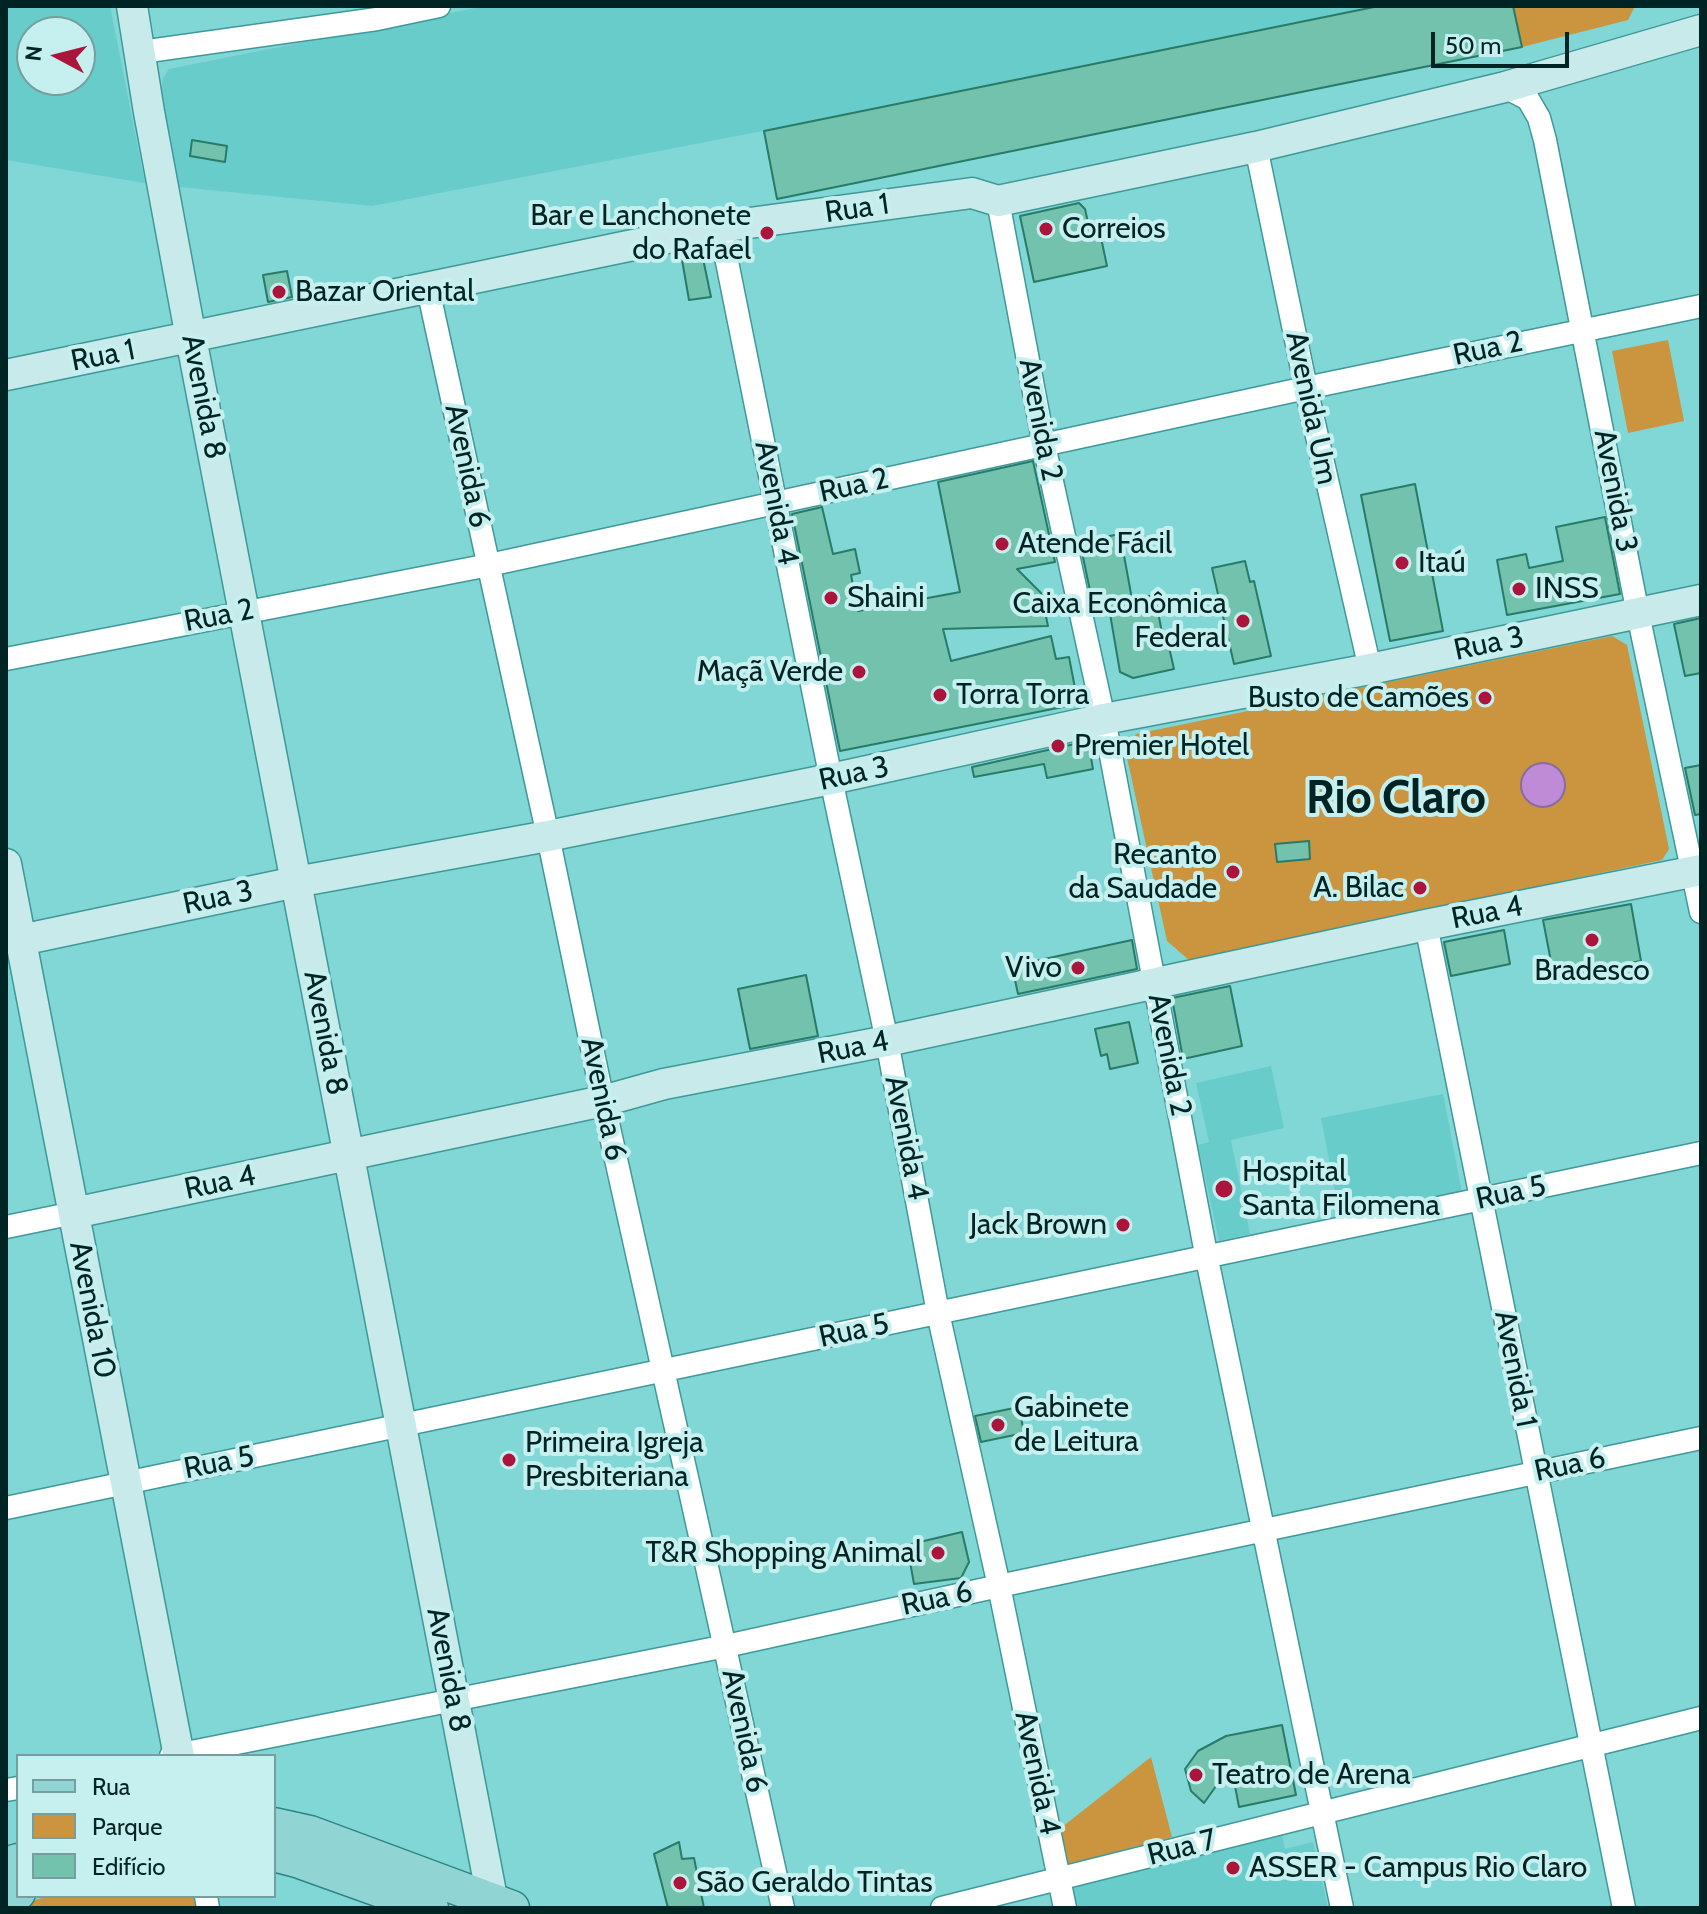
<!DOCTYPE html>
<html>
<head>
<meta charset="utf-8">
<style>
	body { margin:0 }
	#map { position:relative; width:1707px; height:1914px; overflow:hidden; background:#80d7d6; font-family:Cabin,sans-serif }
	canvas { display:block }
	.frame { position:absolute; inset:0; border:8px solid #002424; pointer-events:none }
	.legend { position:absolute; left:16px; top:1754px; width:260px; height:144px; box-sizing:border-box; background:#c6efef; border:2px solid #779e9e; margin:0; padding:10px 14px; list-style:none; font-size:24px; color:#002424 }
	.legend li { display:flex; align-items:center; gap:16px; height:40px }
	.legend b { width:40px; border:2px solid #779e9e }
	.north { position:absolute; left:16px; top:16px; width:80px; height:80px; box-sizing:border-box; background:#c6efef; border:2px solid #779e9e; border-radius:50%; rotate:277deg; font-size:22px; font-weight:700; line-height:32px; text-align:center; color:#002424 }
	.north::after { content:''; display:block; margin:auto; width:28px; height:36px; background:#ab153b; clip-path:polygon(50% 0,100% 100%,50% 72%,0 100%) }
	.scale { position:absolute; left:1431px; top:32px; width:138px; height:36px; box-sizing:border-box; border:4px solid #002424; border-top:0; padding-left:10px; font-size:24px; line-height:28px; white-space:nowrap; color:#002424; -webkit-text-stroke:6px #c6efef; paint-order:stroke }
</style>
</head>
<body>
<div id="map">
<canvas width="1707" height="1914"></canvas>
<div class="frame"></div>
<ul class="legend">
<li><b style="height:10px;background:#91d4d4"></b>Rua</li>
<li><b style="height:22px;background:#cb943f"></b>Parque</li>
<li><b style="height:22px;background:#73c2ad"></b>Edifício</li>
</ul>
<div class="north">N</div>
<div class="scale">50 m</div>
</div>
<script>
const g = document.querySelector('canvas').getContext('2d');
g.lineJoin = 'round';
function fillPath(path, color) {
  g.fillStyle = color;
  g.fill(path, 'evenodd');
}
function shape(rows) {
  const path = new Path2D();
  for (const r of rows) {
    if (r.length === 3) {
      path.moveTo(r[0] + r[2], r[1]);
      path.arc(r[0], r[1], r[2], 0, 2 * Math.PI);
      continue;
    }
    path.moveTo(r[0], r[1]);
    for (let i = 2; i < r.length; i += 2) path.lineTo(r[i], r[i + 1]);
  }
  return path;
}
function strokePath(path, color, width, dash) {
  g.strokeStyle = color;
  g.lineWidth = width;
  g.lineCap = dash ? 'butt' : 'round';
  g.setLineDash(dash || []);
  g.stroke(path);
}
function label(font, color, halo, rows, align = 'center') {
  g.font = font + ' Cabin,sans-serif';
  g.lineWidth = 8;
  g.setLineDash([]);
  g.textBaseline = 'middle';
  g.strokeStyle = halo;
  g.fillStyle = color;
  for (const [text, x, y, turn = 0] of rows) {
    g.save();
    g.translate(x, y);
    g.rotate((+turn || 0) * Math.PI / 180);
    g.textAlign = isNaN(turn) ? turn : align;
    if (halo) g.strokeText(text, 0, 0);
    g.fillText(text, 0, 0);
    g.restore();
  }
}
const built = shape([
	[6,6,110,6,145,183,6,160],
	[32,32,80,32,80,80,32,80],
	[485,6,1513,6,1522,47,1307,91,1300,58,1185,81,1191,115,777,199,763,131,372,206,179,187,161,94,163,78,169,69],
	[1271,1066,1284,1128,1231,1140,1250,1234,1219,1241,1198,1145,1209,1142,1196,1083],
	[1443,1094,1462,1193,1340,1217,1321,1118],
	[1282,1835,1285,1849,1313,1842,1328,1908,1071,1908,1067,1888]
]);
const green = shape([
	[1513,6,1635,6,1628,20,1522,47],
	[1668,340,1684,421,1628,433,1612,351],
	[1612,636,1627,645,1669,849,1662,860,1189,960,1167,941,1126,753,1136,734],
	[1151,1757,1172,1837,1066,1865,1057,1831],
	[48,1896,194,1896,196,1908,10,1908]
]);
const water = shape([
	[1543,785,22]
]);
const building = shape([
	[1379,6,1513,6,1522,47,777,199,764,131,1379,6],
	[192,140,227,146,225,162,190,156,192,140],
	[1079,203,1085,209,1091,236,1100,233,1107,266,1034,282,1020,216,1079,203],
	[701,249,711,297,689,300,681,254,701,249],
	[287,271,292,297,268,302,263,275,287,271],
	[1033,461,1055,562,1017,569,1041,593,1048,626,943,629,951,661,1051,636,1056,659,1069,657,1078,704,840,751,792,514,822,507,833,554,855,549,860,573,851,575,858,611,960,592,938,482,1033,461],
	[1415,484,1443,631,1390,641,1361,495,1415,484],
	[1605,517,1620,594,1507,615,1497,560,1526,554,1529,568,1563,561,1556,527,1605,517],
	[1120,534,1132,599,1155,595,1164,644,1168,643,1174,669,1133,678,1120,672,1108,602,1093,605,1079,538,1094,535,1095,539,1120,534],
	[1245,561,1250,582,1254,581,1271,656,1234,664,1212,568,1245,561],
	[1701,618,1701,673,1685,676,1674,624,1701,618],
	[1088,741,1093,769,1047,778,1044,764,974,777,972,767,1088,741],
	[1701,765,1701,814,1695,815,1685,768,1701,765],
	[1309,841,1310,859,1277,862,1275,844,1309,841],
	[1631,904,1641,961,1554,977,1543,920,1631,904],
	[1504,930,1510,964,1451,976,1444,942,1504,930],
	[1132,940,1137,969,1018,994,1012,966,1132,940],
	[806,975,818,1036,750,1049,738,989,806,975],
	[1230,986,1242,1046,1183,1059,1172,998,1230,986],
	[1129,1022,1138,1063,1110,1069,1107,1054,1101,1056,1095,1029,1129,1022],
	[1019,1407,1024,1433,981,1442,975,1416,1019,1407],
	[962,1532,969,1562,961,1578,914,1584,907,1545,962,1532],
	[1282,1725,1296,1795,1239,1807,1231,1765,1204,1803,1191,1791,1185,1769,1198,1751,1226,1736,1282,1725],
	[679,1842,682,1859,694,1858,704,1908,668,1908,654,1854,679,1842]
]);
const minor = shape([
	[141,52,377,19,439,6],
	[1505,87,1528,99,1539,118,1545,140,1638,614,1701,912],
	[1256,147,1306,388,1370,669],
	[998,201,1044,445,1104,719,1207,1259,1342,1908],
	[720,227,831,779,887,1041,938,1313,999,1586,1065,1908],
	[428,289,548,836,603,1101,783,1908],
	[6,659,489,565,1306,388,1701,306],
	[1426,925,1624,1908],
	[6,1227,74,1213],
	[6,1508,1701,1153],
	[171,1756,726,1646,999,1586,1701,1438],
	[6,1790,18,1788],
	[206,1896,208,1908],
	[942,1908,1701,1718]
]);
const secondary = shape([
	[132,6,149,112,191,338,494,1908],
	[6,375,720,227,972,193,998,201,1256,147,1505,87,1701,30],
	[6,864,179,1756],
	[21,940,296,882,548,836,831,779,1104,719,1370,669,1701,600],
	[74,1213,603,1101,664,1084,887,1041,1426,925,1701,870]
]);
const primary = shape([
	[274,1825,310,1833,512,1908],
	[274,1854,297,1860,431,1908],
	[6,1865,18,1861],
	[6,1897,18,1893]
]);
const markers = [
	[1046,229,8,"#ab153b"],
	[767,233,8,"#ab153b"],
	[279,292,8,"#ab153b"],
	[1002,544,8,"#ab153b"],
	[1402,563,8,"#ab153b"],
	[1519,589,8,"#ab153b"],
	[831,598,8,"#ab153b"],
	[1243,621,8,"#ab153b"],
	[859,672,8,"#ab153b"],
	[940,695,8,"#ab153b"],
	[1485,698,8,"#ab153b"],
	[1058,746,8,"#ab153b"],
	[1233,872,8,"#ab153b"],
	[1420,888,8,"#ab153b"],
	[1592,940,8,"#ab153b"],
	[1078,968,8,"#ab153b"],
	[1224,1189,10,"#ab153b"],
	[1123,1225,8,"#ab153b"],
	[998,1425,8,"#ab153b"],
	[509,1460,8,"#ab153b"],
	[938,1553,8,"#ab153b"],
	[1196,1775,8,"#ab153b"],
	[1233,1868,8,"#ab153b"],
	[680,1883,8,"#ab153b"]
];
const streetNames = [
	["Rua 1",857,209,-8],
	["Rua 2",1488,349,-12],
	["Rua 1",103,356,-11],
	["Avenida 8",203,397,79],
	["Avenida Um",1311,408,78],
	["Avenida 2",1040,420,79],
	["Avenida 6",467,466,78],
	["Rua 2",854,486,-12],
	["Avenida 3",1615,491,79],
	["Avenida 4",776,503,79],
	["Rua 2",219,616,-11],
	["Rua 3",1489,644,-12],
	["Rua 3",854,774,-12],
	["Rua 3",218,898,-12],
	["Rua 4",1487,913,-11],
	["Avenida 8",325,1033,79],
	["Rua 4",853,1048,-11],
	["Avenida 2",1169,1055,79],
	["Avenida 6",603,1099,78],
	["Avenida 4",906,1138,79],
	["Rua 4",220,1183,-12],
	["Rua 5",1511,1193,-12],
	["Avenida 10",92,1310,79],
	["Rua 5",854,1331,-12],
	["Avenida 1",1515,1369,79],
	["Rua 5",219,1463,-11],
	["Rua 6",1570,1465,-12],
	["Rua 6",937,1599,-12],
	["Avenida 8",448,1670,79],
	["Avenida 6",744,1731,78],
	["Avenida 4",1037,1773,78],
	["Rua 7",1182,1848,-14]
];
const poiNames = [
	["Bar e Lanchonete",751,216,"right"],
	["do Rafael",751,250,"right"],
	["Correios",1062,229],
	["Bazar Oriental",295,292],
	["Atende Fácil",1018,544],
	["Itaú",1418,563],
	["INSS",1535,589],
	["Shaini",847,598],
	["Caixa Econômica",1227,604,"right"],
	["Federal",1227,638,"right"],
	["Maçã Verde",843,672,"right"],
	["Torra Torra",956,695],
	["Busto de Camões",1469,698,"right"],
	["Premier Hotel",1074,746],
	["Recanto",1217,855,"right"],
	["da Saudade",1217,889,"right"],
	["A. Bilac",1404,888,"right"],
	["Vivo",1062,968,"right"],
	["Bradesco",1592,971,"center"],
	["Hospital",1242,1172],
	["Santa Filomena",1242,1206],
	["Jack Brown",1107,1225,"right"],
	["Gabinete",1014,1408],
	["de Leitura",1014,1442],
	["Primeira Igreja",525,1443],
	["Presbiteriana",525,1477],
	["T&R Shopping Animal",922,1553,"right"],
	["Teatro de Arena",1212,1775],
	["ASSER - Campus Rio Claro",1249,1868],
	["São Geraldo Tintas",696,1883]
];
const townNames = [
	["Rio Claro",1396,799]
];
fillPath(built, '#68cccb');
fillPath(green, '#cb943f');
fillPath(water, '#bf8bd7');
strokePath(water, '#866ca1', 2);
fillPath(building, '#73c2ad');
strokePath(building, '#287b68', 2);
strokePath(minor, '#3f9998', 25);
strokePath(secondary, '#3f9998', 33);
strokePath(primary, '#2e8484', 37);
strokePath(minor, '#fff', 22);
strokePath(secondary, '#c8eaea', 30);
strokePath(primary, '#91d4d4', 34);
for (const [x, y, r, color] of markers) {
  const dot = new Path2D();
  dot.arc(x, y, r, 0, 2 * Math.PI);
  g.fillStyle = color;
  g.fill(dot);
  strokePath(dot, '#c6efef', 3);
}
label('30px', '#002424', '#c6efef', streetNames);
label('30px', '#002424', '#c6efef', poiNames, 'left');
label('bold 46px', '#002424', '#c6efef', townNames);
</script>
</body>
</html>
